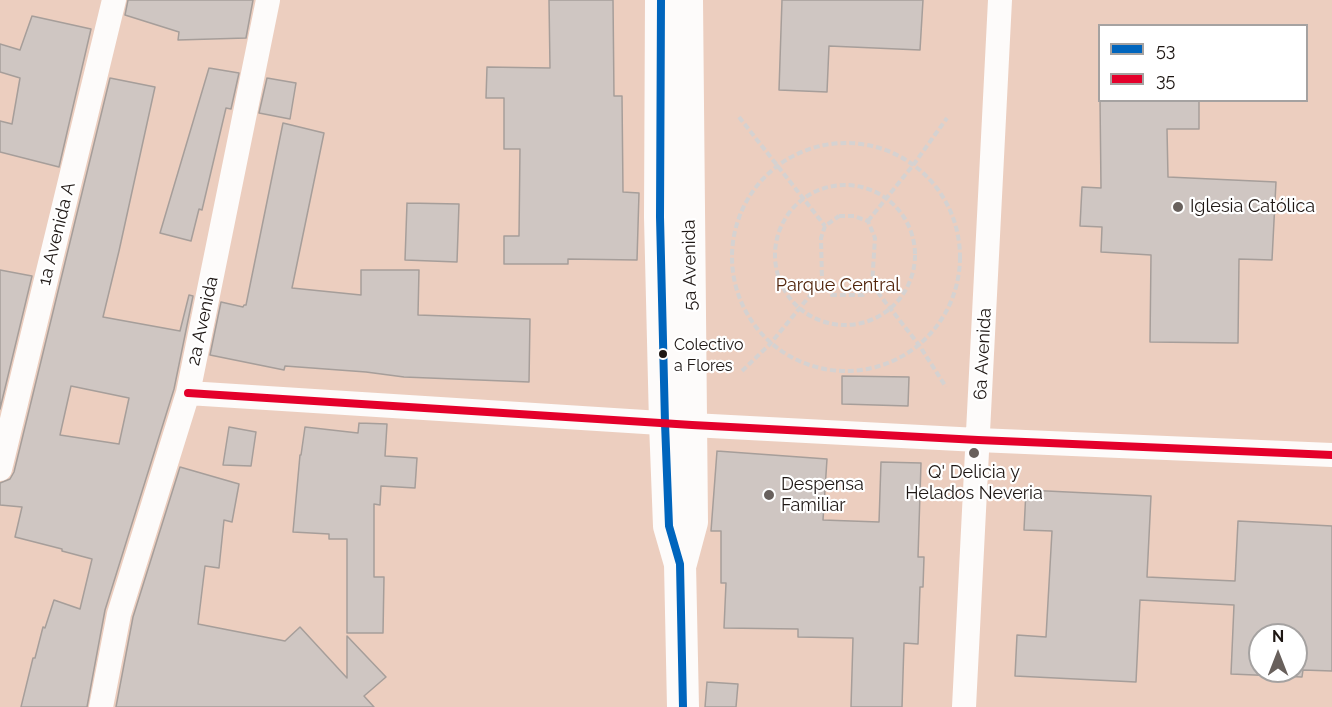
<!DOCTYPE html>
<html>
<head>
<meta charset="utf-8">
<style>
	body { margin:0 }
	#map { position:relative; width:1332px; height:707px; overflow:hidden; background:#f2e7e1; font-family:Raleway,sans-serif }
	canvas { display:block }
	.legend { position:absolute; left:1098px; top:24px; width:210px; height:78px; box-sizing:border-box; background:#fff; border:2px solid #a5a2a1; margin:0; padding:8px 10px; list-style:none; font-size:18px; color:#1e1714 }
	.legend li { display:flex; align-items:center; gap:12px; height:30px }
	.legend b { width:30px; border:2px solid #a5a2a1 }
	.north { position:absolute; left:1248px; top:623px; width:60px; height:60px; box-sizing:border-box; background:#fff; border:2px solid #a5a2a1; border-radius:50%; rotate:0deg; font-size:16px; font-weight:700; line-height:24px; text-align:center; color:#1e1714 }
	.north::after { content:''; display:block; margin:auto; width:21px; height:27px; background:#68605c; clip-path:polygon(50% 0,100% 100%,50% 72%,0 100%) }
</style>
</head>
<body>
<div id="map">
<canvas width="1332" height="707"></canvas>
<ul class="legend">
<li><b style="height:8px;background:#0065bd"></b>53</li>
<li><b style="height:8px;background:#e4002b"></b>35</li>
</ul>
<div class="north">N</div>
</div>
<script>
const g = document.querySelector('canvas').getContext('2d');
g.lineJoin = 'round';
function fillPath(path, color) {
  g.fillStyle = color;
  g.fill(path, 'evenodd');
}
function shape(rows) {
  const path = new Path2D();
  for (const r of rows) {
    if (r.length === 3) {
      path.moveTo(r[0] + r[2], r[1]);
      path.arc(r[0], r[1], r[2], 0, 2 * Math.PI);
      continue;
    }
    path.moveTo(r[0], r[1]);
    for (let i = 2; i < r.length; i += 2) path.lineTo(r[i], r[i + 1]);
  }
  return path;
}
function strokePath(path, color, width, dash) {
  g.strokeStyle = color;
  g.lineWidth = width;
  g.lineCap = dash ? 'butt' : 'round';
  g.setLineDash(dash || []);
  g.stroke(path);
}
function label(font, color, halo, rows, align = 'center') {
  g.font = font + ' Raleway,sans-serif';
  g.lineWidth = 4.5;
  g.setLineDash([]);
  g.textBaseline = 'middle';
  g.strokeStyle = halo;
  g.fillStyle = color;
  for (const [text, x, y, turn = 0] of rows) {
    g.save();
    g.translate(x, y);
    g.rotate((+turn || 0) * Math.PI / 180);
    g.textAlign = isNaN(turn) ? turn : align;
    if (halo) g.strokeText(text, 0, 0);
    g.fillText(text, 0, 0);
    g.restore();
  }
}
const green = shape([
	[0,0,1332,0,1332,707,0,707],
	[1100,26,1306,26,1306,100,1100,100],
	[1260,635,1296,635,1296,671,1260,671]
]);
const building = shape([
	[128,0,253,0,246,38,178,40,179,32,125,15,128,0],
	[549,0,613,0,614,96,622,96,623,192,639,193,637,260,568,259,568,264,504,264,504,236,519,236,520,149,504,149,504,98,486,98,487,67,550,68,549,0],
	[782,0,923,0,920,50,829,46,827,92,779,90,782,0],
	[32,16,91,29,59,167,0,152,0,121,12,124,20,78,0,72,0,44,20,50,32,16],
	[209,68,239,73,231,109,226,108,202,210,199,209,191,241,160,233,209,68],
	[110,78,155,87,119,251,103,317,180,331,189,295,193,296,174,389,105,610,87,707,21,707,33,658,35,658,43,627,45,628,54,600,80,609,92,559,62,551,62,549,15,537,22,507,0,505,0,483,10,479,14,472,110,78],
	[71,386,129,398,119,444,60,435,71,386],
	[267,78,296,83,290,119,259,113,267,78],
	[1100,100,1199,100,1199,129,1167,129,1168,177,1276,182,1272,260,1239,259,1238,343,1150,342,1151,255,1101,252,1102,227,1080,226,1082,187,1101,188,1100,100],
	[283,123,324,133,292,288,361,295,361,270,419,270,418,315,530,319,529,382,404,377,366,372,285,366,284,370,210,355,221,302,243,307,244,305,246,305,283,123],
	[407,203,459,204,457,262,405,260,407,203],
	[0,270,32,276,0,409,0,270],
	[842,376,909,377,908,406,842,404,842,376],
	[359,423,387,424,385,456,417,458,415,488,381,486,380,505,374,504,374,577,384,577,383,633,347,633,347,539,329,539,329,534,293,532,300,455,301,455,305,427,358,433,359,423],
	[229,427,256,432,251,466,223,465,229,427],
	[717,451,827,459,823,520,879,522,881,462,921,463,918,557,924,557,923,587,920,587,918,644,904,643,902,707,851,707,853,638,798,637,798,629,724,628,726,583,721,583,721,531,711,531,717,451],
	[180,467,239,484,232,522,224,520,219,568,205,566,198,624,285,641,300,627,347,678,347,636,386,677,364,696,374,707,116,707,133,617,180,467],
	[1026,490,1151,496,1147,577,1235,581,1238,521,1332,526,1332,671,1303,670,1302,677,1231,674,1234,605,1140,600,1136,682,1015,676,1017,635,1046,637,1052,531,1024,530,1026,490],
	[1260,635,1296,635,1296,671,1260,671,1260,635],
	[707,682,738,684,736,707,705,707,707,682]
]);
const path = shape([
	[739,117,825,226],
	[846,257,114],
	[845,255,70],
	[839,216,854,216,868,221,875,238,872,285,863,295,832,295,822,281,821,238,825,226,839,216],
	[868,221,914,164,947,118],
	[872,285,919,345,946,387],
	[742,371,770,344,822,281]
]);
const minor = shape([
	[188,393,692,425,978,440,1332,455],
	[0,469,114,0],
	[101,707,119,614,188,393,268,0],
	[964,707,1000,0]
]);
const tertiary = shape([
	[661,0,660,217,665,423,669,526,680,564,683,707],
	[681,563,692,522,687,0]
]);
const bus1 = shape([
	[661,0,660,217,665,423,669,526,680,564,683,707]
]);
const bus2 = shape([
	[188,393,692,425,978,440,1332,455]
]);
const markers = [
	[1178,207,6,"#68605c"],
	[663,354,5,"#1e1714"],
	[974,453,6,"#68605c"],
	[769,495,6,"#68605c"]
];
const busNames = [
	["Colectivo",674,345],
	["a Flores",674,366]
];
const poiNames = [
	["Iglesia Católica",1190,207],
	["Q' Delicia y",974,473,"center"],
	["Helados Neveria",974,494,"center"],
	["Despensa",781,485],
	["Familiar",781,506]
];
const streetNames = [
	["1a Avenida A",57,234,-76],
	["5a Avenida",690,265,-91],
	["2a Avenida",203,321,-78],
	["6a Avenida",983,354,-87]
];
const parkNames = [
	["Parque Central",838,286]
];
fillPath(green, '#eccebf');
fillPath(building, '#cfc6c2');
strokePath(building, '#a69e9a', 1.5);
strokePath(path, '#d5d2d1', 4, [6, 3]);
strokePath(minor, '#fdfbfa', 24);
strokePath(tertiary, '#fdfbfa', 32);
strokePath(bus1, '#0065bd', 8);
strokePath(bus2, '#e4002b', 8);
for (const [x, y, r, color] of markers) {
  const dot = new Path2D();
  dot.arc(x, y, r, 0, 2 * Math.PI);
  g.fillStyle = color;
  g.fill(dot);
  strokePath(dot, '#fff', 2);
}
label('16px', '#1e1714', '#fff', busNames, 'left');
label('18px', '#1e1714', '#fff', poiNames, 'left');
label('18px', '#1e1714', '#fff', streetNames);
label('18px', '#51240b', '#fff', parkNames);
</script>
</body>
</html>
